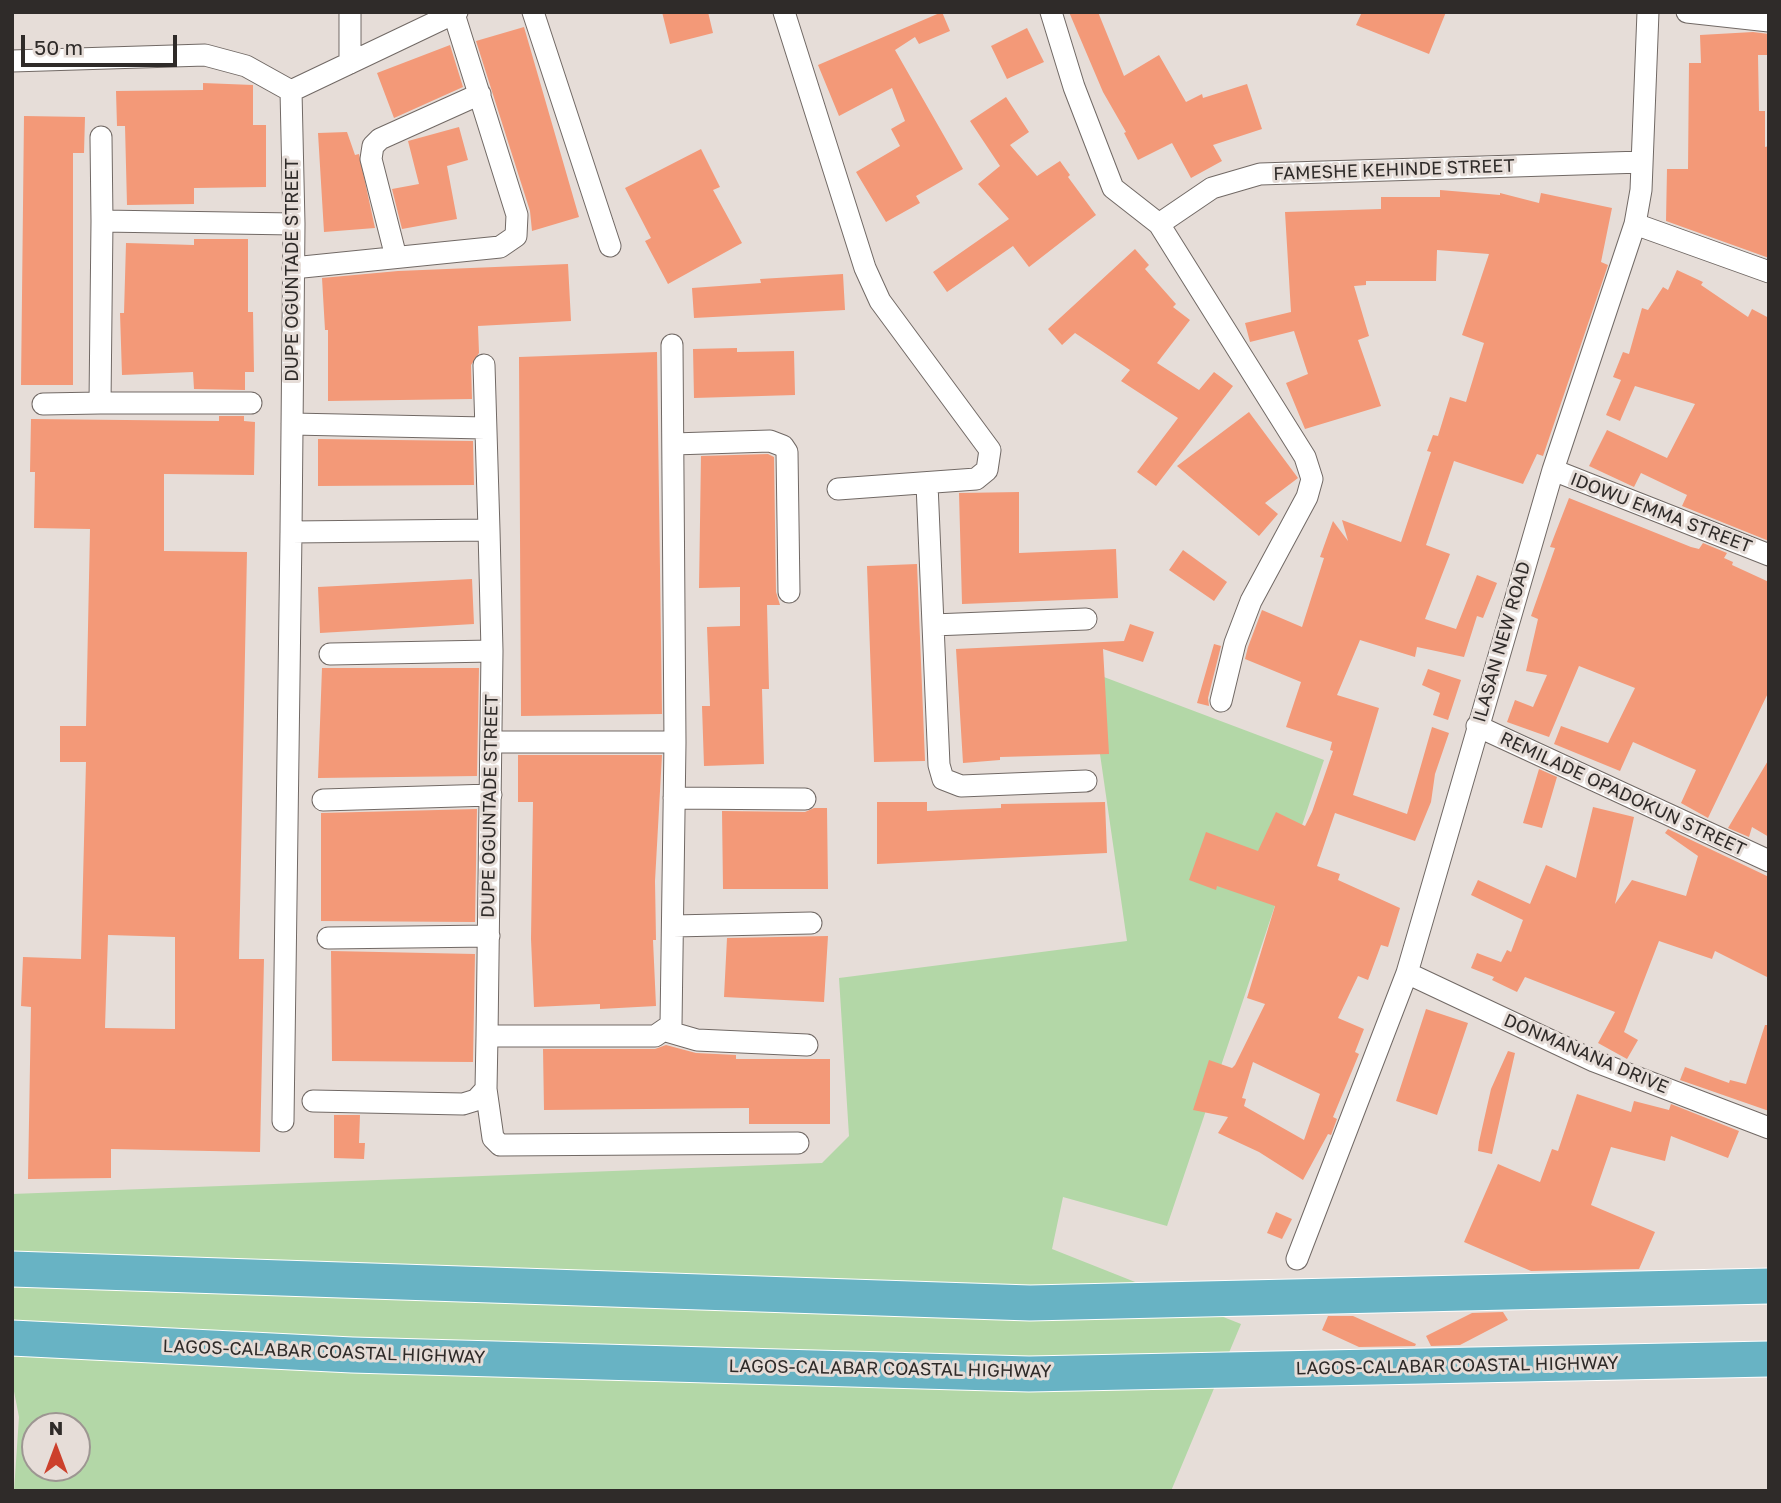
<!DOCTYPE html>
<html>
<head>
<meta charset="utf-8">
<style>
	body { margin:0 }
	#map { position:relative; width:1781px; height:1503px; overflow:hidden; background:#e6ddd8; font-family:"Golos Text",sans-serif }
	canvas { display:block }
	.frame { position:absolute; inset:0; border:14px solid #2f2b29; pointer-events:none }
	.north { position:absolute; left:21px; top:1412px; width:70px; height:70px; box-sizing:border-box; background:#e6ddd8; border:2px solid #9d9692; border-radius:50%; rotate:0deg; font-size:19px; font-weight:700; line-height:28px; text-align:center; color:#2f2b29 }
	.north::after { content:''; display:block; margin:auto; width:24px; height:32px; background:#cc402c; clip-path:polygon(50% 0,100% 100%,50% 72%,0 100%) }
	.scale { position:absolute; left:21px; top:35px; width:156px; height:32px; box-sizing:border-box; border:4px solid #2f2b29; border-top:0; padding-left:9px; font-size:21px; line-height:24px; white-space:nowrap; color:#2f2b29; -webkit-text-stroke:5px #e6ddd8; paint-order:stroke }
</style>
</head>
<body>
<div id="map">
<canvas width="1781" height="1503"></canvas>
<div class="frame"></div>
<div class="north">N</div>
<div class="scale">50 m</div>
</div>
<script>
const g = document.querySelector('canvas').getContext('2d');
g.lineJoin = 'round';
function fillPath(path, color) {
  g.fillStyle = color;
  g.fill(path, 'evenodd');
}
function shape(rows) {
  const path = new Path2D();
  for (const r of rows) {
    path.moveTo(r[0], r[1]);
    for (let i = 2; i < r.length; i += 2) path.lineTo(r[i], r[i + 1]);
  }
  return path;
}
function strokePath(path, color, width, dash) {
  g.strokeStyle = color;
  g.lineWidth = width;
  g.lineCap = dash ? 'butt' : 'round';
  g.setLineDash(dash || []);
  g.stroke(path);
}
function label(font, color, halo, rows, align = 'center') {
  g.font = font + ' "Golos Text",sans-serif';
  g.lineWidth = 6;
  g.setLineDash([]);
  g.textBaseline = 'middle';
  g.strokeStyle = halo;
  g.fillStyle = color;
  for (const [text, x, y, turn = 0] of rows) {
    g.save();
    g.translate(x, y);
    g.rotate((+turn || 0) * Math.PI / 180);
    g.textAlign = isNaN(turn) ? turn : align;
    if (halo) g.strokeText(text, 0, 0);
    g.fillText(text, 0, 0);
    g.restore();
  }
}
const green = shape([
	[1088,671,1324,760,1167,1226,1063,1197,1052,1249,1241,1324,1171,1491,14,1491,19,1417,12,1381,12,1194,822,1163,849,1136,839,978,1127,941],
	[35,1426,77,1426,77,1468,35,1468]
]);
const building = shape([
	[662,12,708,12,713,33,670,44],
	[942,12,950,31,919,44,915,37,895,50,963,169,916,196,920,203,886,222,856,172,900,146,891,129,905,121,892,88,839,116,818,65],
	[1069,12,1098,12,1124,76,1159,55,1186,102,1202,94,1203,98,1247,84,1262,129,1213,145,1222,161,1191,178,1172,143,1138,160,1124,133,1126,132,1103,92],
	[1362,12,1446,12,1429,54,1356,25],
	[524,27,579,217,532,231,530,211,476,41],
	[1027,28,1044,62,1007,79,991,46],
	[1753,32,1769,34,1769,55,1758,55,1759,111,1765,111,1765,147,1769,146,1769,258,1666,221,1667,169,1688,169,1689,63,1701,63,1700,35],
	[450,45,463,87,394,118,377,73],
	[203,83,253,85,253,125,266,125,266,187,194,188,194,204,127,205,125,126,117,126,116,91,203,90],
	[1006,97,1029,132,1010,145,1037,176,1060,161,1070,175,1068,177,1096,215,1029,267,1013,246,947,292,933,272,1009,219,978,184,1000,166,970,121],
	[24,116,85,117,84,153,73,153,73,385,21,385],
	[459,127,468,160,447,166,457,219,402,229,392,189,419,184,408,141],
	[347,132,355,155,359,154,375,228,324,232,318,133],
	[701,149,720,187,713,190,742,243,668,284,645,241,651,238,625,188],
	[1440,190,1500,195,1500,193,1539,203,1541,193,1612,208,1601,262,1608,265,1543,456,1537,454,1523,484,1454,461,1426,545,1450,554,1425,619,1456,629,1477,575,1497,583,1483,618,1477,616,1464,657,1417,647,1415,657,1360,640,1337,695,1379,708,1353,795,1407,814,1432,727,1449,733,1435,774,1431,802,1415,841,1335,813,1317,866,1340,874,1338,880,1400,908,1388,947,1381,945,1368,980,1358,976,1338,1018,1364,1029,1355,1052,1359,1054,1333,1117,1337,1119,1331,1135,1328,1134,1303,1180,1259,1152,1218,1133,1228,1117,1193,1110,1209,1060,1232,1068,1235,1065,1265,1004,1247,998,1275,906,1217,886,1216,890,1189,880,1206,832,1258,851,1276,812,1305,826,1312,812,1333,751,1330,750,1332,742,1286,727,1301,682,1245,659,1248,647,1262,610,1302,627,1324,558,1320,557,1333,521,1348,541,1342,520,1401,542,1431,452,1427,451,1433,435,1438,436,1450,397,1466,402,1484,343,1462,335,1489,254,1437,250,1436,281,1366,281,1366,285,1354,286,1369,336,1358,340,1381,406,1305,429,1286,383,1308,374,1294,331,1250,342,1245,323,1291,312,1285,212,1381,209,1381,197,1440,197],
	[1253,1062,1320,1094,1304,1140,1244,1106,1246,1099,1242,1098],
	[194,239,248,239,248,312,253,312,254,372,245,372,245,390,194,389,193,372,122,375,120,313,124,313,126,243,194,245],
	[1135,249,1149,265,1145,269,1176,304,1173,307,1190,320,1157,363,1199,390,1214,372,1233,386,1156,486,1137,472,1178,418,1121,381,1130,370,1075,333,1062,345,1048,329],
	[568,264,571,321,478,326,479,353,471,365,472,399,328,401,328,330,325,330,322,278,398,271],
	[1677,270,1703,282,1701,285,1748,317,1752,309,1769,318,1769,541,1682,506,1687,495,1641,473,1634,487,1589,466,1607,430,1667,458,1695,404,1635,386,1620,421,1606,415,1621,380,1613,377,1623,352,1629,354,1642,308,1648,310,1663,287,1668,290],
	[843,274,845,310,694,318,692,288,761,283,760,279],
	[737,348,737,352,794,351,795,395,694,398,693,349],
	[657,352,662,714,521,716,519,357],
	[1249,412,1298,478,1265,503,1278,514,1259,536,1177,466],
	[219,416,244,416,244,421,255,422,254,475,164,474,164,551,247,552,239,959,264,959,260,1152,111,1149,111,1178,28,1179,31,1007,21,1006,23,957,81,959,86,762,60,762,60,726,86,726,90,529,34,528,35,472,30,472,31,419,219,421],
	[108,935,175,937,175,1029,105,1028],
	[318,439,473,441,474,485,318,486],
	[768,454,774,457,776,592,780,605,767,605,769,689,762,689,764,764,704,766,702,706,710,706,707,627,740,626,740,587,699,588,701,456],
	[1019,492,1019,553,1116,549,1118,598,962,604,959,493],
	[1569,498,1691,547,1699,549,1703,543,1727,553,1724,558,1733,562,1732,565,1769,582,1769,691,1708,818,1681,803,1696,770,1633,742,1620,771,1554,744,1561,726,1608,743,1635,688,1579,666,1549,737,1507,722,1515,700,1533,707,1547,675,1526,671,1538,619,1531,616,1555,548,1550,547],
	[1183,550,1227,582,1214,601,1169,570],
	[917,564,925,761,874,762,867,566],
	[472,579,474,624,320,633,318,587],
	[1130,624,1154,632,1143,662,1103,649,1109,754,1000,757,1000,760,963,763,956,649,1124,641],
	[1214,644,1221,646,1208,698,1209,706,1197,703],
	[322,668,479,668,477,776,318,778],
	[1428,669,1461,680,1448,720,1433,715,1440,693,1422,685],
	[518,755,662,755,655,881,656,940,653,940,656,1006,600,1009,600,1004,534,1007,531,939,533,802,518,802],
	[1769,759,1769,837,1752,827,1749,837,1728,828],
	[1539,769,1557,777,1542,828,1523,823],
	[877,802,927,802,927,811,1001,808,1001,804,1105,802,1107,853,877,864],
	[1593,807,1634,817,1615,904,1632,880,1686,896,1698,856,1665,833,1668,829,1769,877,1769,978,1715,951,1712,959,1659,941,1624,1032,1638,1040,1627,1059,1598,1043,1615,1012,1525,977,1517,992,1492,980,1494,977,1471,968,1477,953,1501,962,1507,950,1511,952,1523,920,1471,895,1478,880,1530,904,1546,865,1576,878],
	[814,808,827,808,828,889,723,889,722,811,805,812],
	[477,809,475,922,321,921,321,813],
	[828,936,824,1002,724,997,727,938],
	[331,951,475,954,473,1062,332,1061],
	[1426,1009,1468,1023,1437,1115,1396,1101],
	[1765,1025,1769,1025,1769,1111,1680,1080,1685,1067,1729,1083,1730,1080,1746,1084],
	[666,1045,696,1053,736,1055,736,1059,830,1059,830,1124,749,1124,749,1108,544,1110,543,1049,655,1049],
	[1508,1051,1515,1053,1492,1154,1478,1151,1479,1142,1491,1089],
	[1577,1094,1631,1112,1634,1101,1669,1110,1671,1104,1739,1131,1728,1158,1671,1136,1665,1161,1611,1147,1591,1205,1655,1232,1639,1269,1531,1271,1464,1242,1498,1164,1540,1182,1552,1149,1558,1151],
	[334,1115,360,1115,359,1143,365,1143,364,1159,334,1158],
	[1276,1212,1292,1219,1282,1239,1267,1233],
	[1503,1312,1508,1320,1460,1345,1431,1346,1426,1336,1472,1313],
	[1328,1316,1353,1316,1416,1344,1415,1346,1359,1347,1322,1330]
]);
const minor = shape([
	[457,12,291,91,294,224,291,532,489,530,492,651,487,1036,655,1036,671,1025,675,742,672,345],
	[533,12,610,246],
	[784,12,865,268,880,301,990,450,987,470,976,479,838,489],
	[1051,12,1074,87,1113,188,1159,224,1305,457,1312,479,1307,497,1251,601,1235,643,1221,701],
	[1687,12,1769,21],
	[12,61,205,55,246,66,291,91],
	[350,63,350,12],
	[101,137,102,221,294,224],
	[1159,224,1212,188,1260,174,1642,162],
	[1635,224,1769,272],
	[396,257,371,159,373,146,380,139,480,94],
	[293,268,500,247,516,236,517,215,454,14],
	[484,365,489,530],
	[100,403,251,403],
	[43,404,100,403,102,221],
	[292,424,485,428],
	[673,444,770,441,783,446,787,452,789,592],
	[1553,470,1769,555],
	[927,484,939,765,943,779,961,786,1086,781],
	[933,625,1086,619],
	[330,654,492,651],
	[1477,726,1769,861],
	[491,742,675,742],
	[674,798,805,799],
	[323,800,491,795],
	[673,926,811,923],
	[328,938,489,936],
	[1407,973,1594,1061,1769,1128],
	[666,1031,697,1040,807,1045],
	[486,1089,493,1138,500,1145,798,1143],
	[313,1101,463,1104,476,1100,486,1089,487,1036],
	[283,1121,291,532],
	[1297,1259,1407,973,1553,470,1635,224,1641,190,1648,12]
]);
const trunk = shape([
	[12,1269,1030,1303,1769,1286],
	[12,1338,352,1355,1029,1374,1769,1359]
]);
const streetNames = [
	["FAMESHE KEHINDE STREET",1394,170,-2],
	["DUPE OGUNTADE STREET",292,270,-90],
	["IDOWU EMMA STREET",1661,513,21],
	["ILASAN NEW ROAD",1502,642,-74],
	["REMILADE OPADOKUN STREET",1623,794,25],
	["DUPE OGUNTADE STREET",490,806,-89],
	["DONMANANA DRIVE",1586,1054,23],
	["LAGOS-CALABAR COASTAL HIGHWAY",324,1352,2],
	["LAGOS-CALABAR COASTAL HIGHWAY",1457,1366,-1],
	["LAGOS-CALABAR COASTAL HIGHWAY",890,1369,1]
];
fillPath(green, '#b3d7a7');
fillPath(building, '#f39978');
strokePath(minor, '#716965', 23);
strokePath(trunk, '#fff', 37);
strokePath(minor, '#fff', 21);
strokePath(trunk, '#68b3c4', 35);
label('18px', '#2f2b29', '#e6ddd8', streetNames);
</script>
</body>
</html>
